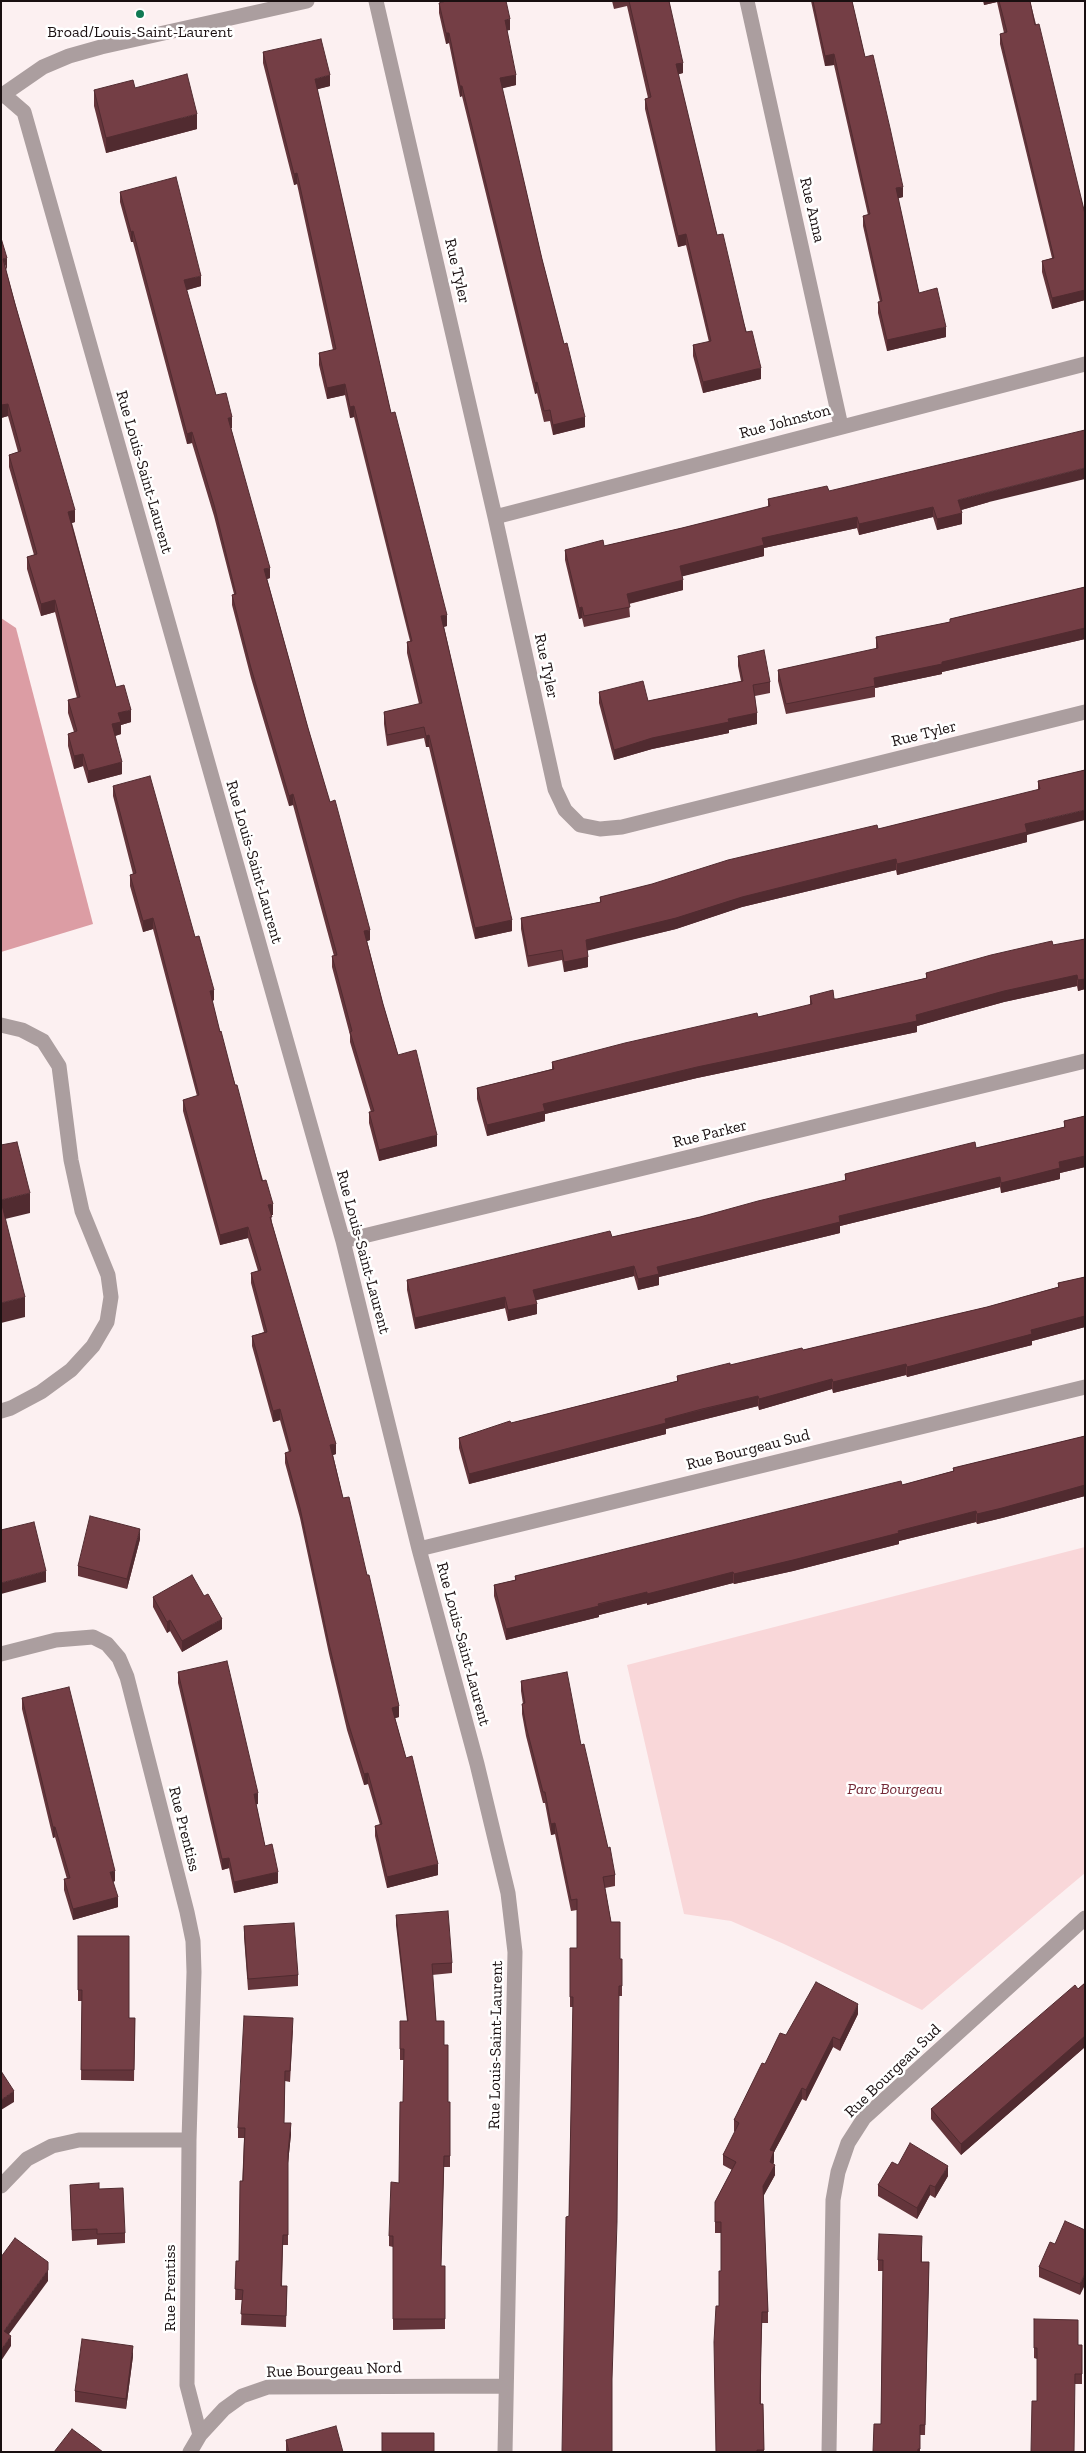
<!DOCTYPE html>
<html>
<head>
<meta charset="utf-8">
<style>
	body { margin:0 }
	#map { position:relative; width:1086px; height:2453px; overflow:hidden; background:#fcf0f1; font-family:"Zilla Slab",serif }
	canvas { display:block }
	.frame { position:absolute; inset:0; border:2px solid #190f10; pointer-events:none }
</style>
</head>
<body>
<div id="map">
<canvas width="1086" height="2453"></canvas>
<div class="frame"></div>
</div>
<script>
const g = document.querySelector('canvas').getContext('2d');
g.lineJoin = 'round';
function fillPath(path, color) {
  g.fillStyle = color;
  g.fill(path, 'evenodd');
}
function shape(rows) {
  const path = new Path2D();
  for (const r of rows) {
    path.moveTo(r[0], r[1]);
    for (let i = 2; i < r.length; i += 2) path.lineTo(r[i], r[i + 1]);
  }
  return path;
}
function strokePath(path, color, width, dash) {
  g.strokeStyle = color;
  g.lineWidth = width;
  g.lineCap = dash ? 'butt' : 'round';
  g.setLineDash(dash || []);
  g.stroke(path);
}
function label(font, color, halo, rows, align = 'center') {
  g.font = font + ' "Zilla Slab",serif';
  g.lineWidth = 5;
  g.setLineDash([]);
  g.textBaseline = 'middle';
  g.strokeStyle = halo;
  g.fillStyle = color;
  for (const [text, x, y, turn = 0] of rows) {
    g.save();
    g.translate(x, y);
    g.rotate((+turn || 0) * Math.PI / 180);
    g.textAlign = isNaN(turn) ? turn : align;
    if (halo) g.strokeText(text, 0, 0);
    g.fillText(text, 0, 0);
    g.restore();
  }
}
const green = shape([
	[1085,1547,1085,1873,922,2010,784,1944,731,1921,684,1914,627,1665]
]);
const forest = shape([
	[1,618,16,628,93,924,1,952]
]);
const minor = shape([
	[376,1,495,517,555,789,565,810,580,825,600,829,622,827,1085,712],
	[747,1,841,426],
	[3,94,24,112,343,1241,419,1549,477,1764,508,1893,515,1952,505,2452],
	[1,96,43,67,69,56,101,47,307,1],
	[495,517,1085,364],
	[1,1025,22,1030,43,1041,59,1066,71,1160,82,1211,108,1275,111,1297,107,1322,93,1346,71,1370,41,1392,11,1408,1,1411],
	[343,1241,1085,1061],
	[419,1549,1085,1387],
	[1,1654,56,1640,93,1637,107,1644,119,1658,127,1677,187,1912,193,1941,194,1972,189,2140,187,2385,200,2435],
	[1,2186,27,2159,52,2146,79,2140,189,2140],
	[190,2452,200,2435,224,2409,242,2396,268,2387,506,2386],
	[829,2452,833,2200,838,2172,848,2143,864,2118,1085,1918]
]);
const wall = shape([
	[612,1,669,1,683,73,678,74,717,235,761,379,703,393,693,356,693,345,709,342,686,245,678,247,645,109,645,99,648,98,627,6,614,9],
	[811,1,852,1,865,57,903,197,898,198,919,293,946,337,887,351,878,313,878,302,880,302,863,226,863,216,868,215,834,65,825,66],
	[983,1,1030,1,1085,214,1085,300,1052,309,1042,272,1042,261,1052,258,1000,44,1000,34,1004,33,997,2,984,5],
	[439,3,510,30,507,30,516,85,502,88,542,259,585,427,553,435,550,421,544,422,537,393,535,394,462,96,460,97,449,43,446,44,439,13],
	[263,52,330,86,317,89,391,413,447,626,444,627,512,931,475,939,429,747,426,747,424,738,387,746,384,724,384,712,419,704,407,653,407,642,410,641,354,417,350,418,345,395,327,399,319,365,319,353,333,350,297,184,294,185,263,63],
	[135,88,197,129,106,153,94,106,94,90],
	[120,192,201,286,186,290,216,395,232,428,231,428,270,578,267,579,308,728,370,940,367,941,383,1004,398,1055,437,1146,379,1161,369,1123,369,1112,371,1112,350,1042,350,1035,332,967,332,956,334,956,293,805,289,806,251,678,232,605,232,595,234,594,214,516,192,443,187,444,133,242,131,242,120,202],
	[1,238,6,270,75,522,72,523,116,687,131,722,121,725,121,734,115,736,122,774,88,783,83,766,74,769,68,746,68,734,74,732,68,713,68,700,77,698,55,612,41,616,27,569,27,557,34,555,9,467,9,455,18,452,8,416,1,418],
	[829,491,989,502,961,510,962,524,937,530,933,517,859,535,857,528,764,548,764,556,682,576,683,590,629,604,630,617,584,627,582,618,579,619,565,560,565,550,604,546,682,528,768,507,768,499],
	[1085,587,1085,639,942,672,942,674,875,688,875,697,786,714,778,681,778,670,876,649,876,637,950,622,950,619],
	[738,656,770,682,770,693,755,696,757,724,729,730,729,733,652,749,614,760,599,703,599,692,648,701,741,681,738,666],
	[1085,770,1027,835,1027,842,897,875,896,870,846,882,742,907,676,929,587,950,588,967,564,972,562,960,528,967,521,929,521,918,600,902,600,897,1038,790,1038,781],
	[113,786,195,937,214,1000,212,1001,220,1032,273,1215,271,1215,272,1223,336,1454,333,1455,343,1498,367,1575,399,1717,395,1718,438,1875,387,1888,375,1836,375,1826,380,1825,368,1784,364,1785,347,1730,329,1654,300,1518,285,1463,285,1453,289,1452,280,1420,273,1422,252,1346,252,1336,264,1332,251,1283,251,1273,258,1271,248,1238,220,1245,183,1111,183,1100,197,1096,153,929,143,932,130,886,130,875,133,874,113,796],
	[1085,939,1085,989,1078,991,1077,986,1004,1002,917,1026,917,1032,697,1078,545,1114,545,1121,487,1136,477,1099,477,1088,552,1069,552,1062,758,1017,810,1005,810,996,837,999,926,978,926,973],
	[1085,1116,1085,1167,1060,1173,1060,1179,1001,1193,1000,1187,840,1226,840,1233,659,1277,659,1285,638,1290,634,1276,536,1300,537,1314,508,1321,505,1308,415,1329,407,1290,407,1280,612,1237,700,1217,845,1181,845,1174,976,1148,1064,1127,1064,1121],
	[1085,1277,1085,1327,1032,1341,1032,1345,907,1377,906,1375,833,1393,832,1389,759,1410,758,1406,666,1429,666,1434,469,1484,459,1448,459,1438,511,1423,677,1381,677,1376,730,1365,803,1350,987,1307,1058,1287,1058,1283],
	[1085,1436,1085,1496,1002,1518,977,1524,976,1522,899,1541,899,1544,793,1571,734,1584,733,1583,647,1605,647,1603,599,1615,599,1617,506,1640,494,1596,494,1585,515,1580,515,1576,902,1485,953,1471,953,1468],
	[140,1539,127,1589,78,1576,78,1566],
	[153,1597,222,1629,182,1652,170,1631,167,1633,153,1607],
	[178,1672,258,1804,256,1804,265,1846,278,1883,234,1893,229,1868,222,1870,178,1683],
	[521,1681,581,1745,615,1875,615,1886,605,1888,611,1922,620,1959,622,1959,622,1996,619,1996,569,2216,573,2007,570,2007,570,1948,577,1948,577,1910,571,1911,555,1834,551,1835,545,1803,543,1803,526,1736,522,1714,522,1704,523,1704,521,1691],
	[22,1698,115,1881,113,1882,118,1907,73,1920,64,1890,64,1879,67,1879,55,1837,53,1838,22,1709],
	[396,1915,452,1963,452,1973,432,1975,436,2021,444,2045,448,2102,450,2102,450,2167,444,2167,441,2266,445,2266,445,2329,393,2330,393,2247,389,2246,389,2236,399,2183,403,2102,404,2060,400,2060,400,2021,407,2021,396,1925],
	[244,1926,298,1975,298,1986,248,1990,244,1937],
	[78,1936,129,2018,135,2018,134,2081,81,2080,82,2001,78,2001],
	[1085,1983,1085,2047,961,2155,931,2119,931,2109],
	[858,2014,840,2051,833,2047,806,2101,802,2099,786,2130,774,2152,774,2162,773,2164,775,2175,763,2196,768,2312,768,2323,762,2323,761,2358,761,2404,763,2404,764,2452,716,2452,719,2306,721,2271,721,2233,715,2233,715,2202,732,2170,723,2165,723,2155,735,2132,734,2131,734,2120,765,2064,786,2035],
	[293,2029,290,2082,285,2081,284,2123,291,2134,288,2163,288,2245,283,2245,282,2286,287,2286,286,2327,241,2325,242,2300,235,2300,236,2261,239,2261,244,2138,238,2138,238,2128],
	[898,2165,948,2176,935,2198,930,2195,917,2219,878,2196,878,2185],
	[70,2185,99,2189,125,2233,125,2243,97,2245,97,2239,72,2241],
	[1085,2230,1080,2295,1039,2277,1039,2267,1055,2244],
	[922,2247,922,2262,929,2262,925,2435,920,2435,920,2452,873,2452,881,2424,883,2271,878,2271,878,2260],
	[1034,2319,1078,2345,1082,2345,1082,2384,1075,2384,1037,2359,1034,2358],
	[133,2356,126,2409,75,2402,75,2391],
	[286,2440,343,2452,286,2452]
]);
const shadedWall = shape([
	[984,1,997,1,997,2,984,5],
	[510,19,510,30,505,31,505,20],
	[446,33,449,33,449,43,446,44],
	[834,54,834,65,825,66,825,56],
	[683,63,683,73,676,75,676,64],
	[330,75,330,86,315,90,315,79],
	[516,75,516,85,500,89,500,78],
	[460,86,462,86,462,96,460,97],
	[197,114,197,129,106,153,106,138],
	[297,173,297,184,294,185,294,174],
	[903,187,903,197,896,199,896,188],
	[133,231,133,242,131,242,131,232],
	[686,234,686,245,678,247,678,236],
	[7,258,7,270,3,259],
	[201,276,201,286,184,291,184,280],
	[1085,290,1085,300,1052,309,1052,298],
	[946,327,946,337,887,351,887,340],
	[761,368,761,379,703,393,703,382],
	[537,382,537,393,535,394,535,383],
	[345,384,345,395,327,399,327,388],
	[8,404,8,416,1,418,1,405],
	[354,406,354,417,350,418,350,407],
	[232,417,232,428,228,429,228,418],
	[585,417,585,427,553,435,553,425],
	[192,432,192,443,187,444,187,434],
	[1085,468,1085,479,989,502,958,511,958,500,989,492],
	[933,507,933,517,859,535,859,524],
	[75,510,75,522,68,524,68,512],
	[962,513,962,524,937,530,937,519],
	[857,517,857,528,764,548,764,556,680,577,680,566,762,538],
	[270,568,270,578,264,580,264,569],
	[683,580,683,590,627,604,627,594],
	[55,600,55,612,41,616,41,604],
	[582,607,582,618,579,619,579,608],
	[447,615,447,626,441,627,441,616],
	[1085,628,1085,639,942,672,942,674,875,688,874,678],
	[131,710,131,722,121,725,121,734,112,737,112,724,118,713],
	[757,713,757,724,729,730,729,733,652,749,614,760,614,750,652,738,728,719],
	[429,735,429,747,426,747,426,736],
	[83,754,83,766,74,769,74,756],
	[122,762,122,774,88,783,88,771],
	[293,794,293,805,289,806,289,796],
	[1085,810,1085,820,1027,835,1027,842,897,875,897,864,1025,824],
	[896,859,896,870,742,907,676,929,586,951,586,940,742,897],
	[153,918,153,929,143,932,143,921],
	[512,920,512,931,475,939,475,928],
	[370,930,370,940,364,942,364,931],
	[588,957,588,967,564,972,564,962],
	[1077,975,1077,986,1004,1002,917,1026,917,1032,697,1078,545,1114,545,1121,487,1136,487,1125,543,1104,916,1015,1004,991],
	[1085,979,1085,989,1078,991,1078,980],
	[214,990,214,1000,210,1002,210,991],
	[437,1135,437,1146,379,1161,379,1150],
	[1085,1156,1085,1167,1060,1173,1060,1179,1001,1193,1001,1183,1059,1162],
	[1000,1177,1000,1187,840,1226,840,1233,659,1277,659,1285,638,1290,638,1279,657,1267,839,1216],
	[30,1193,30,1213,1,1220,1,1200],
	[273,1204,273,1215,268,1215,268,1205],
	[248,1227,248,1238,220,1245,220,1235],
	[634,1266,634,1276,533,1301,533,1290],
	[25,1297,25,1317,1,1323,1,1303],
	[505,1297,505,1308,415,1329,415,1318],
	[537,1304,537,1314,508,1321,508,1310],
	[1085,1316,1085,1327,1032,1341,1032,1345,907,1377,907,1367,1031,1330],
	[906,1364,906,1375,833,1393,833,1382],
	[832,1379,832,1389,759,1410,759,1399],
	[758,1396,758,1406,666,1429,666,1434,469,1484,469,1474,665,1419],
	[280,1409,280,1420,273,1422,273,1411],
	[336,1444,336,1454,330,1456,330,1445],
	[1085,1485,1085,1496,1002,1518,977,1524,977,1514],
	[976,1511,976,1522,899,1541,899,1544,793,1571,734,1584,734,1574,898,1531],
	[140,1529,140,1539,127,1589,127,1579],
	[46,1571,46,1582,1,1594,1,1583],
	[733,1572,733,1583,647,1605,647,1594],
	[647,1592,647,1603,599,1615,599,1617,506,1640,506,1629],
	[222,1619,222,1629,182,1652,182,1641],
	[170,1620,170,1631,167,1633,167,1622],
	[399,1706,399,1717,392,1719,392,1708],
	[368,1773,368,1784,364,1785,364,1774],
	[258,1793,258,1804,254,1805,254,1794],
	[555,1823,555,1834,551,1835,551,1824],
	[53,1827,55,1827,55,1837,53,1838],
	[229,1858,229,1868,222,1870,222,1859],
	[438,1864,438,1875,387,1888,387,1877],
	[115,1871,115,1881,110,1883,110,1872],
	[278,1872,278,1883,234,1893,234,1882],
	[118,1897,118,1907,73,1920,73,1909],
	[858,2004,858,2014,840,2051,840,2040],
	[1085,2036,1085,2047,961,2155,961,2144],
	[833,2037,833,2047,806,2101,806,2090],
	[802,2088,802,2099,774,2152,774,2162,770,2173,770,2150],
	[14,2091,14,2102,1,2110,1,2100],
	[291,2123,291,2134,288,2163,288,2245,288,2152],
	[775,2165,775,2175,763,2197,763,2186],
	[948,2166,948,2176,935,2198,935,2187],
	[930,2185,930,2195,917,2219,917,2208],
	[48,2270,48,2281,4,2341,4,2331],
	[1085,2274,1085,2285,1080,2295,1080,2284],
	[11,2336,11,2346,1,2361,1,2350],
	[133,2346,133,2356,126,2409,126,2399]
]);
const building = shape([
	[446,1,506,1,510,19,505,20,516,75,500,78,542,259,564,344,567,343,585,417,553,425,550,410,544,411,537,382,535,383,462,86,460,86,449,33,446,33,439,3,446,1],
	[629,1,669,1,683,63,676,64,717,235,723,234,746,332,752,331,761,368,703,382,693,345,711,341,686,234,678,236,645,99,651,97,629,1],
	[813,1,852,1,865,57,873,55,890,128,903,187,896,188,919,293,937,288,946,327,887,340,878,302,882,301,863,216,870,214,834,54,825,56,813,1],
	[999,1,1030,1,1035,25,1039,24,1085,214,1085,290,1052,298,1042,261,1054,258,1000,34,1007,32,999,1],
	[321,39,330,75,315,79,391,413,395,412,447,615,441,616,512,920,475,928,429,735,426,736,424,727,387,735,384,712,422,703,407,642,412,641,354,406,350,407,345,384,327,388,319,353,336,349,297,173,294,174,263,52,321,39],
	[187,74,197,114,106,138,94,90,133,80,135,88,187,74],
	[176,177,201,276,184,280,216,395,226,393,232,417,228,418,270,568,264,569,308,728,330,802,335,800,370,930,364,931,383,1004,398,1055,416,1050,437,1135,379,1150,369,1112,374,1111,350,1032,352,1031,332,956,337,955,293,794,289,796,251,668,232,595,236,594,214,505,192,432,187,434,133,231,131,232,120,192,176,177],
	[1,238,7,258,3,259,15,304,75,510,68,512,116,687,124,685,131,710,118,713,121,722,112,724,122,762,88,771,83,754,74,756,68,734,77,731,68,700,80,697,55,600,41,604,27,557,37,554,9,455,21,451,8,404,1,405,1,238],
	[1085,430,1085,468,989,492,958,500,962,513,937,519,933,507,859,524,857,517,762,538,764,545,680,566,683,580,627,594,630,607,584,616,582,607,579,608,565,550,603,540,604,546,682,528,770,506,768,499,827,486,829,491,1085,430],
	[1085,587,1085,628,942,662,942,664,874,678,875,686,786,704,778,670,878,648,876,637,950,622,950,619,1085,587],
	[764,650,770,682,753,685,757,713,728,719,729,722,652,738,614,750,599,692,643,681,648,701,743,681,738,656,764,650],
	[1085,770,1085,810,1025,824,1027,832,897,864,896,859,846,871,742,897,676,918,586,940,588,957,564,962,562,950,528,956,521,918,601,902,600,897,652,884,728,860,877,825,878,829,1040,789,1038,781,1085,770],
	[150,776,195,937,199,936,214,990,210,991,220,1032,221,1031,235,1085,237,1085,262,1181,266,1180,273,1204,268,1205,272,1217,270,1217,328,1417,336,1444,330,1445,343,1498,349,1497,367,1575,369,1575,381,1627,399,1706,392,1708,406,1758,412,1756,438,1864,387,1877,375,1826,382,1824,368,1773,364,1774,347,1719,329,1644,300,1508,285,1453,291,1451,280,1409,273,1411,252,1336,267,1332,251,1273,261,1270,248,1227,220,1235,183,1100,199,1095,153,918,143,921,130,875,136,873,113,786,150,776],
	[1085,939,1085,979,1078,980,1077,975,1004,991,916,1015,917,1021,697,1067,543,1104,545,1111,487,1125,477,1088,554,1069,552,1062,625,1043,757,1013,758,1017,812,1004,810,996,833,990,834,999,837,999,927,978,926,973,991,955,1052,941,1053,945,1085,939],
	[1085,1116,1085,1156,1059,1162,1060,1168,1001,1183,1000,1177,839,1216,840,1222,657,1267,659,1274,638,1279,634,1266,533,1290,537,1304,508,1310,505,1297,415,1318,407,1280,610,1231,612,1237,700,1217,758,1201,846,1180,845,1174,975,1142,976,1148,1065,1127,1064,1121,1085,1116],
	[17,1142,30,1193,1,1200,1,1145,17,1142],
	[1,1201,25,1297,1,1303,1,1201],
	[1085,1277,1085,1316,1031,1330,1032,1334,907,1367,906,1364,833,1382,832,1379,759,1399,758,1396,702,1409,665,1419,666,1423,469,1474,459,1438,510,1421,511,1423,678,1381,677,1376,730,1363,730,1365,802,1348,803,1350,987,1307,1059,1287,1058,1283,1085,1277],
	[1085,1436,1085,1485,1002,1508,977,1514,976,1511,898,1531,899,1533,793,1560,734,1574,733,1572,647,1594,647,1592,598,1604,599,1606,506,1629,494,1585,516,1580,515,1576,901,1481,902,1485,954,1471,953,1468,1085,1436],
	[90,1516,140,1529,127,1579,78,1566,90,1516],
	[34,1522,46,1571,1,1583,1,1530,34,1522],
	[192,1575,204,1596,208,1594,222,1619,182,1641,170,1620,167,1622,153,1597,192,1575],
	[227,1661,258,1793,254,1794,265,1846,272,1844,278,1872,234,1882,229,1858,222,1859,178,1672,227,1661],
	[567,1672,581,1745,584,1744,608,1848,610,1847,615,1875,603,1877,611,1922,620,1922,620,1959,622,1959,622,1986,619,1986,617,2222,612,2379,612,2452,562,2452,566,2217,569,2216,572,2056,573,1997,570,1997,570,1948,577,1948,577,1899,571,1900,555,1823,551,1824,545,1792,543,1792,526,1726,522,1704,525,1703,521,1681,567,1672],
	[69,1687,115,1871,110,1872,118,1897,73,1909,64,1879,70,1878,55,1827,53,1827,22,1698,69,1687],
	[448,1911,452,1963,432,1964,436,2021,444,2021,444,2045,448,2045,448,2102,450,2102,450,2156,444,2156,441,2266,445,2266,445,2319,393,2319,393,2236,389,2236,391,2182,399,2183,400,2102,403,2102,404,2049,400,2049,400,2021,408,2021,396,1915,448,1911],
	[294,1923,298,1975,248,1979,244,1926,294,1923],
	[78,1936,129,1936,129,2018,135,2018,134,2070,81,2070,82,1990,78,1990,78,1936],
	[816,1982,858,2004,840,2040,833,2037,806,2090,802,2088,770,2150,774,2151,770,2162,775,2165,763,2186,768,2312,762,2312,761,2348,760,2404,763,2404,764,2450,757,2450,757,2452,716,2452,714,2342,716,2306,719,2306,719,2271,721,2271,721,2222,715,2222,715,2202,736,2162,723,2155,739,2123,734,2120,762,2063,765,2064,780,2033,786,2035,816,1982],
	[1085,1983,1085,2036,961,2144,931,2109,1075,1985,1078,1989,1085,1983],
	[244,2016,293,2018,290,2071,285,2071,284,2123,291,2123,288,2152,288,2235,283,2235,281,2286,287,2286,286,2316,241,2314,243,2290,235,2289,236,2261,239,2261,240,2181,243,2181,245,2128,238,2128,244,2016],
	[1,2071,14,2091,1,2100,1,2071],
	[910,2143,948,2166,935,2187,930,2185,917,2208,878,2185,892,2162,898,2165,910,2143],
	[99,2183,99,2189,123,2188,125,2233,97,2234,97,2229,72,2230,70,2185,99,2183],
	[1065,2221,1085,2230,1085,2274,1080,2284,1039,2267,1050,2242,1055,2244,1065,2221],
	[879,2234,922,2236,921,2262,929,2262,925,2425,920,2425,920,2449,918,2449,918,2452,873,2452,874,2424,881,2424,883,2260,878,2260,879,2234],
	[15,2238,48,2262,48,2270,4,2331,11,2336,1,2350,1,2257,15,2238],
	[1034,2319,1078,2320,1078,2345,1082,2345,1082,2374,1075,2374,1074,2452,1031,2452,1032,2401,1037,2401,1037,2348,1034,2348,1034,2319],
	[82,2339,133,2346,126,2399,75,2391,82,2339],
	[336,2426,343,2452,289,2452,286,2440,336,2426],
	[72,2429,103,2452,54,2452,72,2429],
	[382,2433,434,2433,434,2452,382,2452,382,2433]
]);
const markers = [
	[140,14,5,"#117a54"]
];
const poiNames = [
	["Broad/Louis-Saint-Laurent",140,32]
];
const streetNames = [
	["Rue Anna",812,210,77],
	["Rue Tyler",457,271,77],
	["Rue Johnston",785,422,-15],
	["Rue Louis-Saint-Laurent",144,472,74],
	["Rue Tyler",546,666,78],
	["Rue Tyler",924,734,-14],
	["Rue Louis-Saint-Laurent",254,862,74],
	["Rue Parker",710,1134,-14],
	["Rue Louis-Saint-Laurent",363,1252,75],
	["Rue Bourgeau Sud",748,1450,-14],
	["Rue Louis-Saint-Laurent",463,1644,75],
	["Rue Prentiss",184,1829,76],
	["Rue Louis-Saint-Laurent",496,2045,-89],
	["Rue Bourgeau Sud",893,2071,-44],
	["Rue Prentiss",170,2288,-90],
	["Rue Bourgeau Nord",334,2370,-2]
];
const parkNames = [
	["Parc Bourgeau",895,1789]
];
fillPath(green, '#f9d7d9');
fillPath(forest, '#dc9da4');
strokePath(minor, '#ab9e9f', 15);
fillPath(wall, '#64353b');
fillPath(shadedWall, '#512b30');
fillPath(building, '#743e45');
strokePath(building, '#512b30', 1);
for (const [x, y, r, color] of markers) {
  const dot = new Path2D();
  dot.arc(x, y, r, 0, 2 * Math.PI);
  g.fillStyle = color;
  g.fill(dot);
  strokePath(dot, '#fff', 2);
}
label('16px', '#190f10', '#fff', poiNames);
label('16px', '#190f10', '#fff', streetNames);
label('italic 16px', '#732836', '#fff', parkNames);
</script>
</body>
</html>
